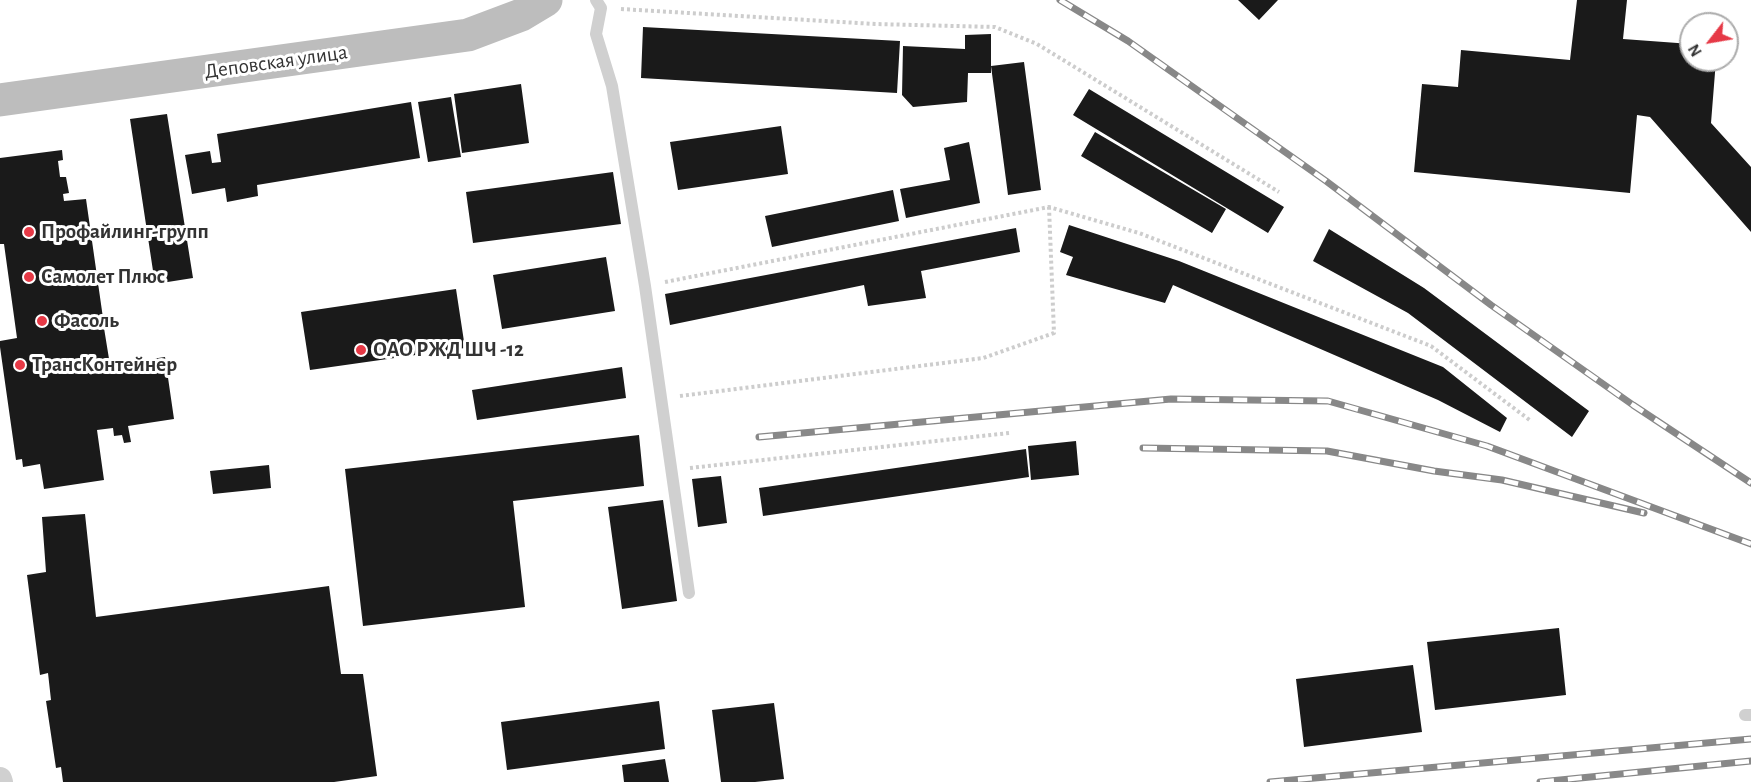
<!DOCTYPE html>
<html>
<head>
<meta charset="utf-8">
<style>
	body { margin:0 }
	#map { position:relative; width:1751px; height:782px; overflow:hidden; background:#fff; font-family:"Alegreya Sans",sans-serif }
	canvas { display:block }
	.north { position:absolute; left:1679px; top:12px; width:60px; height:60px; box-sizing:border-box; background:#fff; border:2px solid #adadad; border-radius:50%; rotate:239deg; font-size:16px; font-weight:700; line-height:24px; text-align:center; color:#333 }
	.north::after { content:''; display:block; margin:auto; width:21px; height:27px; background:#e63946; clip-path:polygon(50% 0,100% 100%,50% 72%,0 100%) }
</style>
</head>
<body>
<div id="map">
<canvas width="1751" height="782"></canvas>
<div class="north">N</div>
</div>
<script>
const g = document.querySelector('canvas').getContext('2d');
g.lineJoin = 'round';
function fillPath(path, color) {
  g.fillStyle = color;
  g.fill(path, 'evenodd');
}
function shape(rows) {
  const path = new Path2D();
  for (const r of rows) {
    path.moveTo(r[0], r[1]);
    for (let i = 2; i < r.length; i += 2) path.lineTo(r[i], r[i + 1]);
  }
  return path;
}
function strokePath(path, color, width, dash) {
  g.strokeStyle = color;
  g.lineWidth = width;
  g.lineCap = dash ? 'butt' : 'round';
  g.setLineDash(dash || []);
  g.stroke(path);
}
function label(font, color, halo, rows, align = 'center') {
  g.font = font + ' "Alegreya Sans",sans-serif';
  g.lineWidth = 6;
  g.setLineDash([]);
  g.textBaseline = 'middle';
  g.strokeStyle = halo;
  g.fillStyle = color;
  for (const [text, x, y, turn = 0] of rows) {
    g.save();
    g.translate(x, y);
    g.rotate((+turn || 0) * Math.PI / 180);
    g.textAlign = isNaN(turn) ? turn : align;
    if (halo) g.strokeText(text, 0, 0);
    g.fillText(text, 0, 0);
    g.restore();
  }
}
const building = shape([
	[1238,0,1278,0,1259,20],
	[1577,0,1627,0,1623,39,1691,44,1691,60,1716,60,1711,123,1751,167,1751,232,1650,117,1637,115,1630,193,1414,172,1422,84,1458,87,1461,50,1570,60],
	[643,27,900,41,897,93,641,78],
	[991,34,991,73,968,73,967,102,913,107,902,95,903,46,965,49,965,35],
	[1024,62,1041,190,1008,195,991,66],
	[521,84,529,143,462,153,454,94],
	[1089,89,1284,207,1268,233,1073,115],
	[451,97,461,157,428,162,418,102],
	[411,102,420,158,257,185,258,196,227,202,225,188,192,194,185,155,210,151,212,163,221,162,217,134],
	[167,114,193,278,155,284,130,119],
	[781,126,788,174,678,190,670,142],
	[1095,132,1226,209,1212,233,1081,156],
	[969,142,980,203,906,218,900,189,950,180,944,148],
	[62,150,63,160,58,161,60,177,66,177,69,193,63,194,64,201,86,199,103,318,108,317,109,327,104,328,110,365,165,357,174,419,128,426,131,442,124,443,122,435,114,436,113,428,97,430,104,480,44,489,40,464,23,467,22,459,16,460,0,347,0,341,17,338,4,244,0,244,0,158],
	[613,172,621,224,473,243,466,192],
	[893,190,899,221,772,247,765,216],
	[1069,225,1179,261,1443,367,1507,418,1500,432,1438,400,1173,285,1165,303,1066,275,1073,257,1060,252],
	[1016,228,1020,252,921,271,926,298,868,306,864,285,670,325,665,294],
	[1329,229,1424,288,1589,411,1572,437,1408,313,1313,261],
	[606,257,615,311,502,329,493,275],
	[456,289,465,348,310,370,301,312],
	[622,367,626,398,477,420,472,390],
	[639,435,644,486,513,501,525,607,363,626,345,469],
	[1076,441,1079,475,1031,480,1028,446],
	[1026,449,1029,477,763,516,759,488],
	[269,465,271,488,213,494,210,471],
	[721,476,727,523,698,527,692,479],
	[663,500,677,601,622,609,608,507],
	[85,514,96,617,329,586,341,674,363,674,377,776,334,782,63,782,61,767,56,768,46,701,51,700,48,673,40,675,27,575,46,572,42,517],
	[1559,628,1566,695,1435,710,1427,642],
	[1413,665,1422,732,1304,747,1296,679],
	[659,701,665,749,507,770,501,722],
	[774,703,784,779,755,782,721,782,712,710],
	[665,759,669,782,624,782,622,765]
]);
const path = shape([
	[621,9,875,24,995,27,1037,44,1279,192],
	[665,282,1049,207,1139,233,1431,346,1531,421],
	[680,396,983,358,1054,333,1049,207],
	[690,468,1009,433]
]);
const lane = shape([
	[596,0,601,8,596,34,612,86,645,286,689,593],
	[1745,715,1751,715]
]);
const street = shape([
	[0,779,1,782]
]);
const secondary = shape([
	[0,100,468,35,521,15,546,0]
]);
const rail = shape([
	[1060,0,1128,41,1326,181,1491,305,1633,405,1751,483],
	[759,437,1171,399,1328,401,1487,446,1751,544],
	[1143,448,1327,451,1434,471,1502,480,1644,513],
	[1270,782,1751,739],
	[1540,782,1751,761]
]);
const markers = [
	[29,232,6,"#e63946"],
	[29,277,6,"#e63946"],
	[42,321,6,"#e63946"],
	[361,350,6,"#e63946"],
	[20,365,6,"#e63946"]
];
const streetNames = [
	["Деповская улица",276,62,-8]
];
const poiNames = [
	["Профайлинг-групп",41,232],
	["Самолет Плюс",41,277],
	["Фасоль",54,321],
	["ОАО РЖД ШЧ -12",373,350],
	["ТрансКонтейнер",32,365]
];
fillPath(building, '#1a1a1a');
strokePath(path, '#cdcdcd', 4, [3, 3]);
strokePath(lane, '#d0d0d0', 12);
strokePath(street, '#d0d0d0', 24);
strokePath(secondary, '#bdbdbd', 33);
strokePath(rail, '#888', 7);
strokePath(rail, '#fff', 4.5, [14]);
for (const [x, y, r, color] of markers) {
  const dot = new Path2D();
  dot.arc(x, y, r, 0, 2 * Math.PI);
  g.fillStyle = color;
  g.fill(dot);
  strokePath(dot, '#fff', 2);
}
label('21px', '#333', '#fff', streetNames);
label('bold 21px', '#333', '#fff', poiNames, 'left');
</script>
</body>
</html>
